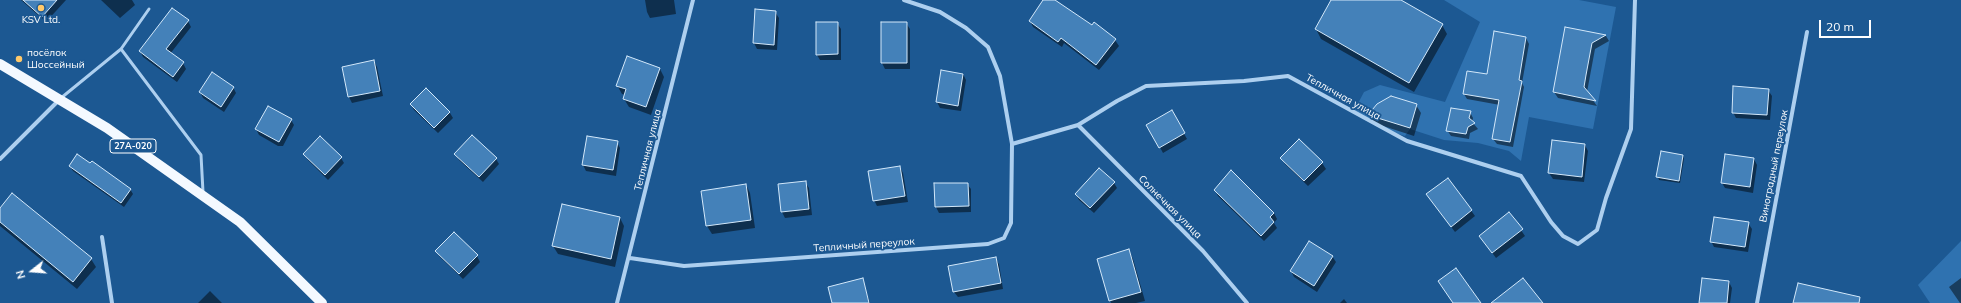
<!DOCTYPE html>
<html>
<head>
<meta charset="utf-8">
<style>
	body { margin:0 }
	#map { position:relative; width:1961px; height:303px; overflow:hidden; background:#1c5892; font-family:Mulish,sans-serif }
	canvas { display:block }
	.north { position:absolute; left:12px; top:251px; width:40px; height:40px; -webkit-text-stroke:3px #1c5892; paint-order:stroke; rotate:253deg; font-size:11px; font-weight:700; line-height:16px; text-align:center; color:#fff }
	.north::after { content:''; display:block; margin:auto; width:14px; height:18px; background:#fff; clip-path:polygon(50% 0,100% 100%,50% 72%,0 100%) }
	.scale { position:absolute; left:1819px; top:20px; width:52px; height:18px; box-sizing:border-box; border:2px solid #fff; border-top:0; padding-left:5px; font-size:12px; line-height:14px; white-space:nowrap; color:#fff; -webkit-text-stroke:3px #1c5892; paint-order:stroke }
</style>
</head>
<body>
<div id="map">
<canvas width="1961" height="303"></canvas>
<div class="north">N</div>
<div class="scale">20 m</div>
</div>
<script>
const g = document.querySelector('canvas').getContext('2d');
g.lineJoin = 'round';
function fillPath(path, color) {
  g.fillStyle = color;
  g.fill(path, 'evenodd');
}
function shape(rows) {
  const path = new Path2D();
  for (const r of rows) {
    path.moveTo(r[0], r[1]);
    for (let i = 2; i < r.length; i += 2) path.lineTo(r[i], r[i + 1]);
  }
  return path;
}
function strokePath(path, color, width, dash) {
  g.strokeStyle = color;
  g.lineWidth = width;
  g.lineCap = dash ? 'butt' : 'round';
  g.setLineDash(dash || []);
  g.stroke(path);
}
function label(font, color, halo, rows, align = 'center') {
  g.font = font + ' Mulish,sans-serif';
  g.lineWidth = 3.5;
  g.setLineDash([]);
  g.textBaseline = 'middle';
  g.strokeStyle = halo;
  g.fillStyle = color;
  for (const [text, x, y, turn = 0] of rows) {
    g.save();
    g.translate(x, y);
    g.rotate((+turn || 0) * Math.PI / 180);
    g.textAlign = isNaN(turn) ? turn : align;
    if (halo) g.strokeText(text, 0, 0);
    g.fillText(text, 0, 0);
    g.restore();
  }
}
const green = shape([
	[1444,0,1579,0,1616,7,1593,129,1529,117,1521,161,1509,151,1478,143,1444,140,1410,129,1405,136,1381,129,1353,113,1364,92,1380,85,1445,102,1480,22],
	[1961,241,1961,303,1930,303,1918,285]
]);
const shadow = shape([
	[21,0,66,0,46,22],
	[101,0,132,0,135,5,120,18],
	[645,0,674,0,676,14,650,18,647,12],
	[1045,0,1054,0,1092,27,1115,40,1119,46,1099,70,1064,43,1062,47,1033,27,1030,21],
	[1333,0,1399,0,1442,25,1447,34,1414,92,1321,39,1316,29],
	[756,11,775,12,779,18,777,50,757,49,754,43],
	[188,21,191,27,170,54,183,63,186,69,177,82,143,57,140,51],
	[837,23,841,29,841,60,820,60,817,55],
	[906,23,910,29,910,69,885,69,882,63],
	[1566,28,1606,36,1609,41,1595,49,1587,92,1597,106,1558,98,1554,92],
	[1526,38,1529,44,1522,83,1524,87,1513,147,1497,144,1493,139,1500,105,1467,99,1464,94,1487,75],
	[627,57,660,69,664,77,651,115,629,107,624,99,626,95,622,94,617,85],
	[374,61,377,67,383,96,352,103,349,97,343,68],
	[963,74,966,80,961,111,940,108,937,102],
	[233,87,236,93,224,112,203,98,200,92],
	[426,89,450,113,453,118,438,133,414,110,411,104],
	[1768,90,1772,96,1770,120,1736,118,1733,112],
	[1382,101,1416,105,1421,113,1414,136,1374,123,1369,115],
	[1171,111,1187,139,1163,153,1148,125],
	[1470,112,1473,118,1472,122,1478,129,1470,133,1469,139,1451,136,1447,130],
	[291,120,294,125,283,146,278,146,259,135,256,129],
	[1299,140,1322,163,1326,169,1308,186,1285,164,1282,158],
	[617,142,620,148,616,176,586,171,583,165],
	[1585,145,1588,151,1584,182,1553,179,1549,173],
	[304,154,341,158,344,163,328,180,308,160],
	[456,154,496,159,499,164,483,182,459,160],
	[1683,156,1684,159,1680,183,1659,180,1658,177],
	[1754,159,1757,165,1753,193,1725,188,1722,183],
	[70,166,130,189,133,194,124,207,73,171],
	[900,167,903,173,908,202,877,206,874,200],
	[1231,172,1274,213,1277,219,1274,223,1277,228,1264,241,1218,196,1215,190],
	[1448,179,1475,216,1455,232,1431,200],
	[805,182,809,188,812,215,785,218,782,212],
	[1114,183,1117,188,1094,213,1079,200,1076,194],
	[935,184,967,184,971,189,971,212,939,213,936,207],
	[746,185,750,193,755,228,712,234,707,226],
	[0,210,91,259,96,267,77,289,0,226],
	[1509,213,1525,236,1496,258,1480,236],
	[620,218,624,226,615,267,558,254,553,246],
	[1748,223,1752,229,1748,252,1714,247,1711,241],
	[436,251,477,256,480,262,463,279,440,257],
	[1129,251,1133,259,1145,301,1136,303,1111,303,1098,259],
	[1332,256,1336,262,1317,292,1294,277,1291,271],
	[995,258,999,264,1003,289,958,297,954,292],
	[1961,278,1961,303,1960,303,1949,287],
	[862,279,870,303,833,303],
	[1729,282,1732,288,1730,303,1700,303],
	[210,291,222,303,198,303],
	[1344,299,1347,303,1340,303]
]);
const building = shape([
	[23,0,57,0,42,17,23,0],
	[1043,0,1055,0,1092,25,1094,22,1116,39,1096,65,1061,38,1058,42,1029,21,1043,0],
	[1331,0,1401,0,1443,24,1409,83,1315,29,1331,0],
	[172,8,189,20,166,49,184,62,173,77,139,51,172,8],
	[755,9,776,11,774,45,753,43,755,9],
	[816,22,838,22,838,54,816,55,816,22],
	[881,22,907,22,907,63,881,63,881,22],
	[1565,27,1606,35,1592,43,1586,75,1584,87,1596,101,1553,92,1565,27],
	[1494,31,1526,37,1519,80,1522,81,1510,142,1492,139,1499,100,1463,94,1467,71,1487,74,1494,31],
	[627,56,660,68,646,107,623,99,626,89,616,86,627,56],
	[374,60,380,91,348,97,342,67,374,60],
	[941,70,963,74,958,106,936,102,941,70],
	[212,72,234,87,221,107,199,92,212,72],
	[1733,86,1769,89,1767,115,1732,113,1733,86],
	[426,88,450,112,434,128,410,104,426,88],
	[1391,96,1417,104,1410,128,1368,115,1377,104,1391,96],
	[268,106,292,119,279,142,255,129,268,106],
	[1451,108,1471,111,1469,118,1475,123,1468,127,1466,134,1446,131,1451,108],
	[1172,110,1185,133,1159,148,1146,125,1172,110],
	[472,135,497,158,479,177,454,154,472,135],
	[320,136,342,157,325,175,303,154,320,136],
	[587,136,618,141,613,170,582,165,587,136],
	[1299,139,1323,162,1304,181,1280,158,1299,139],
	[1552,140,1585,144,1582,177,1548,173,1552,140],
	[1661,151,1683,155,1679,181,1656,177,1661,151],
	[77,154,90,163,92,161,131,189,121,203,69,166,77,154],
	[1725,154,1754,158,1750,187,1721,183,1725,154],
	[900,166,905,196,873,201,868,171,900,166],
	[1099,168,1115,182,1090,208,1075,194,1099,168],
	[1231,170,1274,213,1270,217,1274,222,1261,236,1214,190,1231,170],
	[1448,178,1472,210,1451,227,1426,194,1448,178],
	[806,181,809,209,781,212,778,184,806,181],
	[934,183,968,183,969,206,935,207,934,183],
	[746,184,751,220,706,226,701,191,746,184],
	[12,193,92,258,73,282,0,222,0,208,12,193],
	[562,204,620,217,611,259,552,246,562,204],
	[1509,212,1523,229,1492,253,1479,236,1509,212],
	[1714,217,1749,222,1745,247,1710,242,1714,217],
	[454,232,478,255,459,274,435,251,454,232],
	[1309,241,1333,256,1314,286,1290,271,1309,241],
	[1129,249,1141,292,1109,301,1097,259,1129,249],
	[996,257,1001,283,953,292,948,266,996,257],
	[1456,268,1481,303,1453,303,1438,281,1456,268],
	[863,278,869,303,832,303,828,287,863,278],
	[1523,278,1543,303,1491,303,1523,278],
	[1702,278,1729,281,1727,303,1699,303,1702,278],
	[1798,283,1860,297,1859,303,1793,303,1798,283]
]);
const service = shape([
	[121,49,201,155,203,192],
	[61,98,121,49,149,9]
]);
const minor = shape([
	[1078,125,1203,251,1247,303],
	[1012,144,1078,125,1117,101,1146,86,1244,81,1288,76,1407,141,1521,176,1551,222,1563,236,1578,244,1597,230,1606,198,1631,129,1635,0],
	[0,159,60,99],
	[102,237,112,303],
	[630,258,684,266,988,244,1004,238,1011,223,1012,144,1000,76,988,47,966,28,940,12,904,0],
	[617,303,693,0],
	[1757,303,1807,32]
]);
const primary = shape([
	[0,64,107,128,240,222,322,303]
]);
const markers = [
	[41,8,4,"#ffc96b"],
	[19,59,4,"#ffc96b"]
];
const shields = [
	[133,146,46]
];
const shieldNames = [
	["27А-020",133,146]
];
const poiNames = [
	["KSV Ltd.",41,20],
	["посёлок",27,53,"left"],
	["Шоссейный",27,65,"left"]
];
const streetNames = [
	["Тепличная улица",1343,97,29],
	["Тепличная улица",648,150,-76],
	["Виноградный переулок",1774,166,-79],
	["Солнечная улица",1170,207,45],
	["Тепличный переулок",864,245,-4]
];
fillPath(green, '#2f72b0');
fillPath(shadow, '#0007');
fillPath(building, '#4481b9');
strokePath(building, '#d3e8fa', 1);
strokePath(service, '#adcfef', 3);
strokePath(minor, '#adcfef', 4);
strokePath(primary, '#f4f9ff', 10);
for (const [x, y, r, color] of markers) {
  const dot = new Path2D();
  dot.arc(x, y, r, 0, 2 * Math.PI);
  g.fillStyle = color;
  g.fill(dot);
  strokePath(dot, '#1c5892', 1.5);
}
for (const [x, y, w] of shields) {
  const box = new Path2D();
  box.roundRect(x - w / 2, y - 7, w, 14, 3);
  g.fillStyle = '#1c5892';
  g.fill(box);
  strokePath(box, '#fff', 1);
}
label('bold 9px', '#fff', null, shieldNames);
label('10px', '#fff', '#1c5892', poiNames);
label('10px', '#fff', '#1c5892', streetNames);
</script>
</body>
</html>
